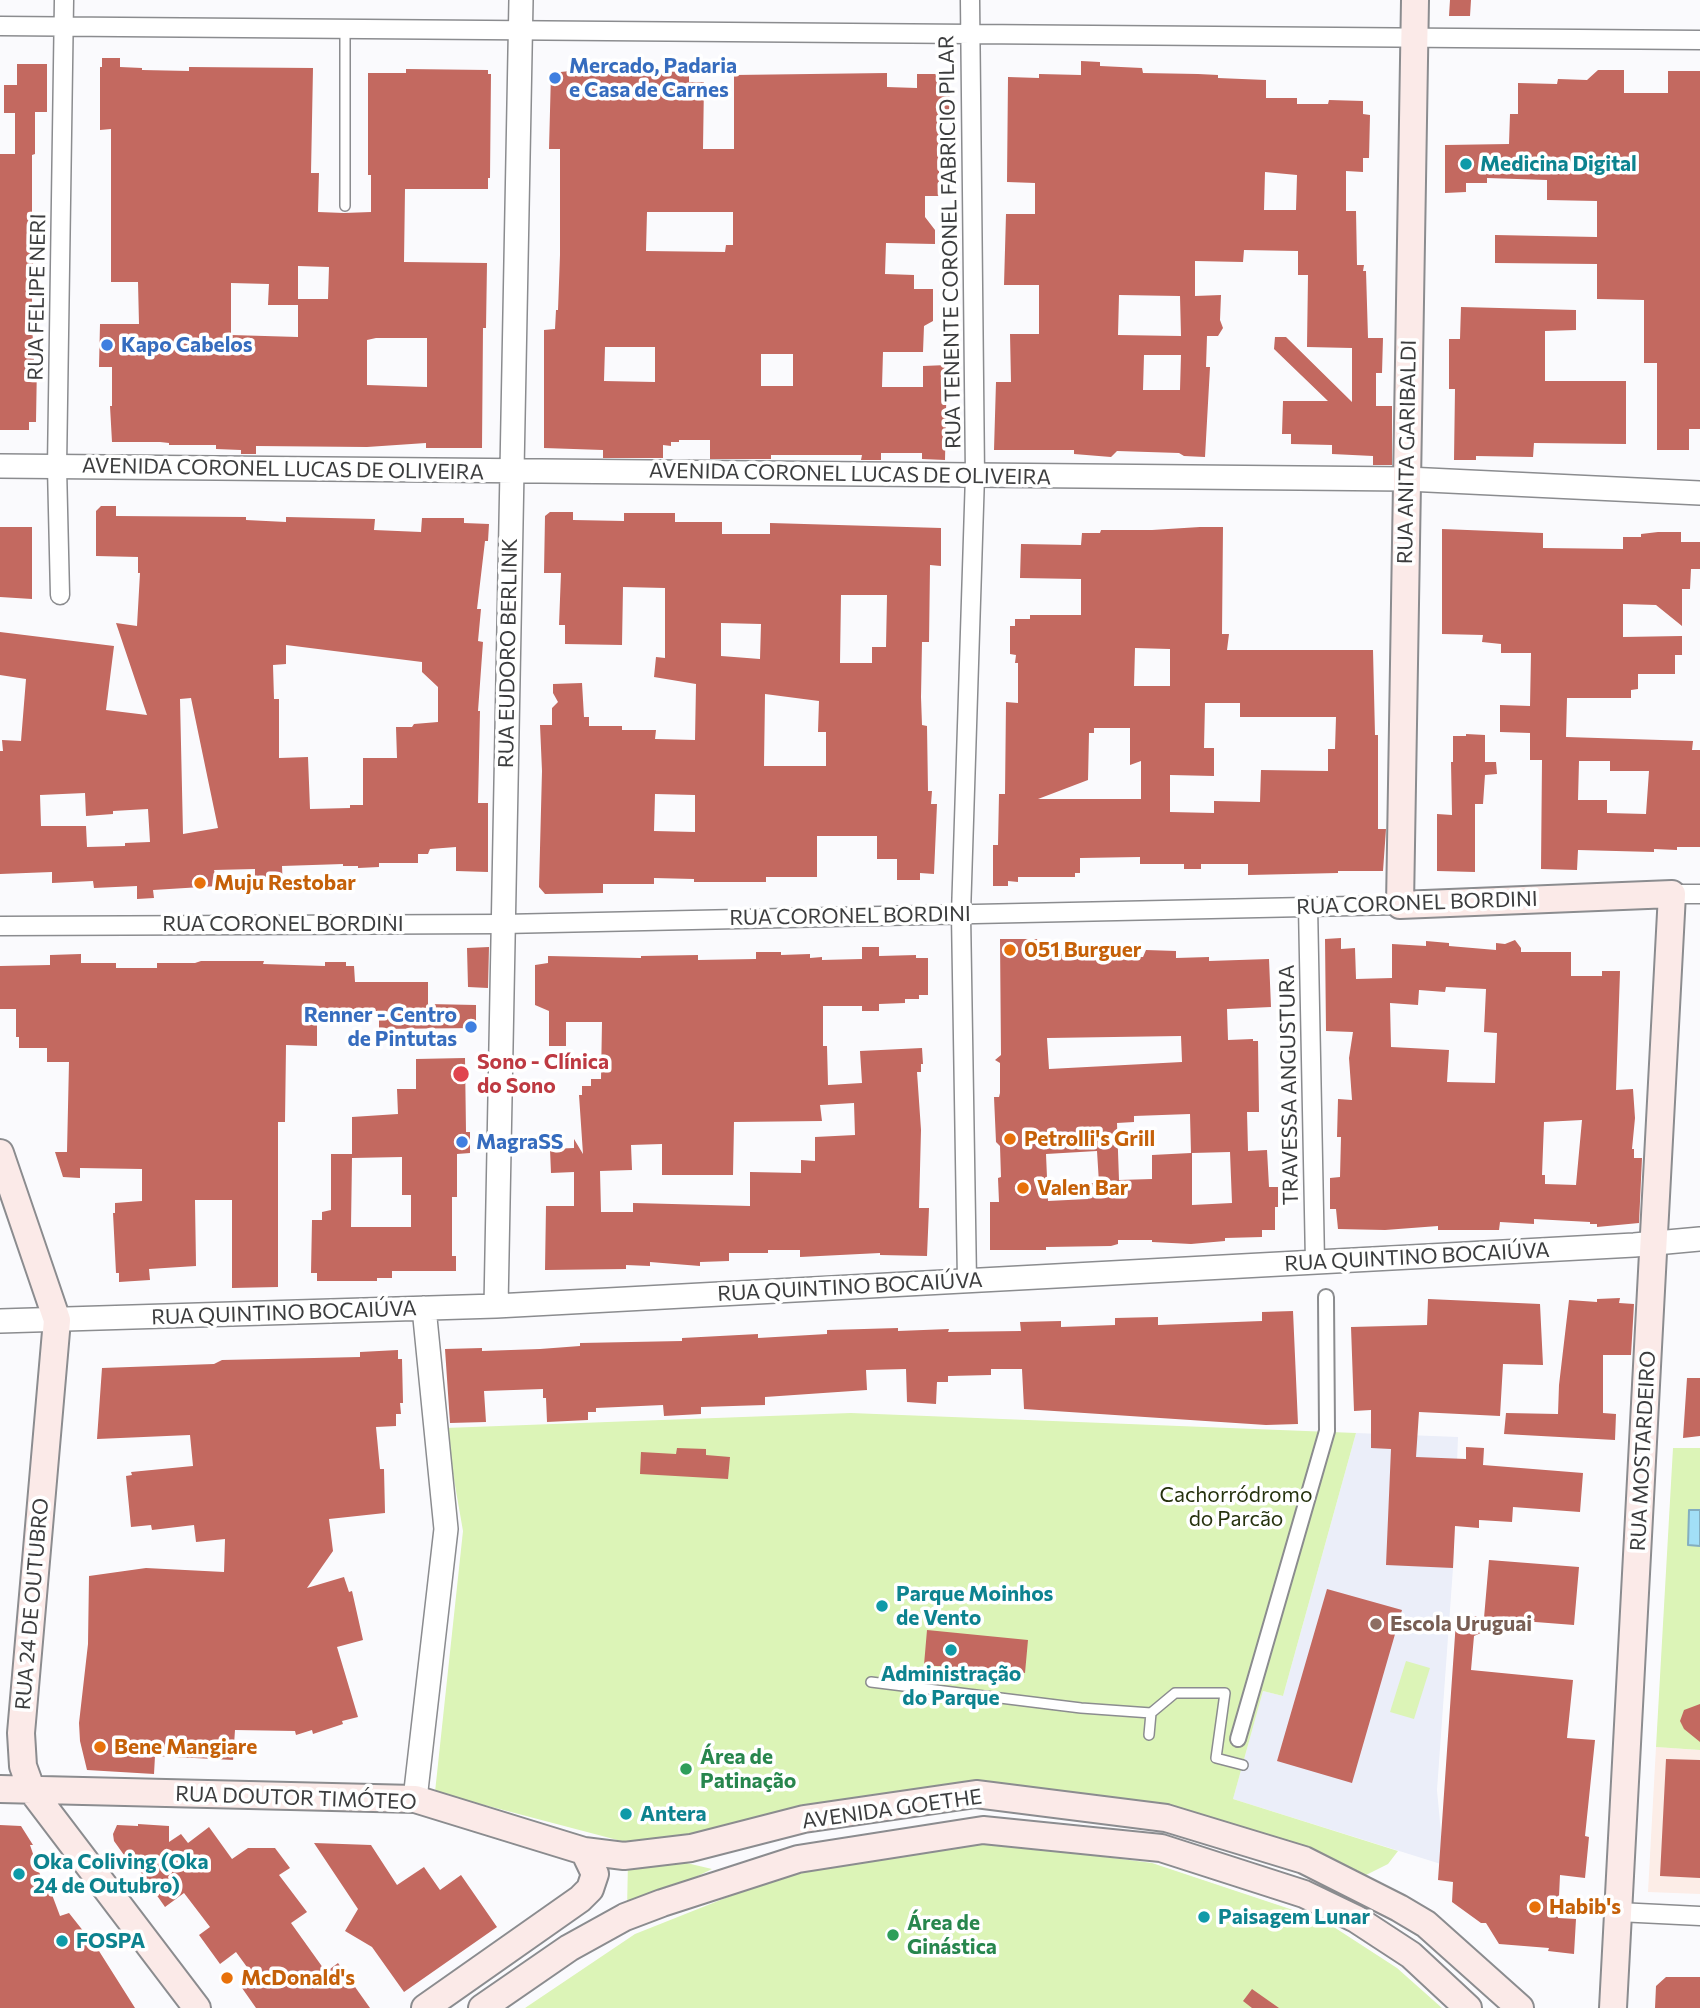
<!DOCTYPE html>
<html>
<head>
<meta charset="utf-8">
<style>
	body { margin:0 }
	canvas { display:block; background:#fafafd }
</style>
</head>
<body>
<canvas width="1700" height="2008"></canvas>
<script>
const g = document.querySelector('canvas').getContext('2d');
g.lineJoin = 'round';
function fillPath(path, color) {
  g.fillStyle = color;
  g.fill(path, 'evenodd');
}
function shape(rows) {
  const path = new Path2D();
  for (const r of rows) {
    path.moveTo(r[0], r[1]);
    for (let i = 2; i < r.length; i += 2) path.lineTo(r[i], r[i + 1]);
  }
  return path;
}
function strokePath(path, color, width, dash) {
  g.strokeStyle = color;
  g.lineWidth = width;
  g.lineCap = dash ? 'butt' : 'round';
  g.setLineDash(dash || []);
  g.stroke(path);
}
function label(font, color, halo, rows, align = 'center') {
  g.font = font + ' Commissioner,sans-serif';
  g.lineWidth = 7;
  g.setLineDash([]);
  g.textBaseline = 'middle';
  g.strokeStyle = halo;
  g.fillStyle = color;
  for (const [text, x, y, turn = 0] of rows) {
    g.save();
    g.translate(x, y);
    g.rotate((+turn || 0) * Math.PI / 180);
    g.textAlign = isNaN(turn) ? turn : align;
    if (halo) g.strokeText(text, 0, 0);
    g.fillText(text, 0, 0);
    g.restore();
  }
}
const commercial = shape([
	[1656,1747,1700,1750,1700,1894,1648,1892]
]);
const built = shape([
	[1356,1433,1458,1437,1453,1568,1437,1790,1444,1865,1233,1799,1263,1691,1283,1696]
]);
const green = shape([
	[851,1413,1356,1433,1283,1696,1263,1691,1233,1799,1398,1851,1388,1864,1362,1877,974,1784,693,1834,625,1842,435,1792,463,1531,445,1428],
	[1673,1448,1700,1448,1700,1750,1656,1747],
	[1406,1661,1430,1668,1414,1719,1390,1712],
	[988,1842,1152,1863,1323,1920,1397,1968,1442,2008,525,2008,635,1934,796,1870],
	[661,1857,712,1869,627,1911,628,1860]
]);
const water = shape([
	[1689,1510,1700,1510,1700,1546,1688,1545,1689,1510]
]);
const building = shape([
	[1450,0,1471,0,1470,16,1449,16],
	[102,58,120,58,120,67,142,68,142,70,189,71,189,67,313,68,311,173,319,173,318,212,344,213,371,212,371,175,368,175,368,73,406,73,406,69,488,70,488,74,491,74,490,178,488,178,488,189,405,189,404,262,487,263,486,328,483,328,482,448,426,448,426,443,367,447,256,446,256,454,241,454,241,450,216,449,216,445,169,445,169,443,160,442,112,442,110,406,112,406,112,367,99,367,100,324,139,324,138,282,111,282,111,129,100,130,100,67,102,67],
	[298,266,329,267,328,299,298,299,298,337,231,335,231,283,269,284,268,305,298,305],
	[376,338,427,338,427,387,367,385,367,340],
	[1081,61,1100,62,1100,66,1142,68,1143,73,1198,74,1218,75,1218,78,1266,80,1266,98,1297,98,1297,104,1328,104,1329,100,1363,101,1363,114,1370,115,1369,158,1363,158,1363,172,1346,171,1346,211,1356,211,1357,265,1364,265,1363,271,1366,271,1368,338,1383,338,1382,373,1376,373,1376,406,1392,406,1392,465,1373,465,1373,456,1332,454,1332,445,1291,444,1291,434,1282,434,1283,401,1328,401,1274,349,1275,337,1286,337,1352,402,1352,348,1307,347,1308,275,1298,275,1298,251,1244,250,1243,262,1195,261,1195,296,1221,295,1220,320,1223,328,1218,336,1207,336,1206,367,1210,367,1205,457,1184,456,1179,453,1117,451,1111,457,1074,454,1074,450,994,450,996,382,1011,382,1010,334,1039,334,1039,285,1004,285,1006,214,1035,214,1035,183,1007,182,1008,77,1039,78,1039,74,1081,75],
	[1265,172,1297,175,1296,210,1264,210],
	[1119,295,1180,296,1181,336,1118,335],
	[1144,355,1181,355,1180,390,1143,390],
	[570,62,586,62,586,70,689,72,689,82,704,82,703,149,734,149,734,75,887,73,887,87,917,88,917,74,950,74,949,120,939,120,939,196,925,196,925,217,935,230,935,244,886,243,885,274,914,275,914,289,933,289,933,321,924,326,923,352,883,352,882,387,923,387,923,366,947,365,945,460,922,459,922,453,881,453,881,460,861,460,862,455,771,455,771,459,710,459,710,440,679,440,679,442,671,442,671,446,663,445,663,458,603,458,603,450,544,448,544,330,555,329,556,310,558,310,560,255,560,149,549,149,551,73,570,71],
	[647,212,733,212,733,245,726,245,725,252,646,251],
	[605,347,655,347,655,382,604,381],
	[761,354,793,354,793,386,761,386],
	[17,64,47,64,47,112,35,112,35,154,32,155,32,237,35,237,35,254,34,254,32,275,32,323,34,362,37,362,36,422,29,422,29,430,0,430,0,154,15,154,15,113,4,113,4,85,17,85],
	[1598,70,1624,70,1624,93,1668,93,1668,71,1700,71,1700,429,1689,429,1689,450,1657,450,1657,363,1644,363,1644,300,1597,299,1597,264,1495,263,1495,235,1597,237,1597,201,1547,200,1547,180,1487,178,1487,183,1466,183,1466,192,1445,193,1445,145,1509,144,1510,114,1518,114,1518,83,1557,84,1558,79,1587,80],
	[1461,307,1576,310,1576,330,1545,331,1545,381,1626,381,1626,444,1534,443,1533,457,1476,456,1476,460,1454,460,1455,389,1449,389,1449,339,1460,339],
	[101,506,116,506,116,516,246,517,246,520,286,522,286,517,375,519,374,530,421,532,422,518,464,518,464,523,489,524,488,541,485,541,477,609,481,609,478,641,483,642,478,711,480,711,478,803,488,803,488,872,456,871,456,847,430,849,428,854,418,854,418,863,379,863,379,867,358,868,358,866,343,866,343,864,282,866,283,890,255,891,255,869,214,870,218,886,153,890,154,898,137,899,137,886,94,888,93,881,52,883,52,872,0,874,0,751,3,751,2,740,21,741,26,679,0,675,0,632,114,646,106,710,147,715,116,623,137,626,140,573,138,573,138,557,96,556,96,511],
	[286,645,422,662,422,672,438,687,438,722,414,724,412,727,396,727,397,758,363,758,363,805,350,805,350,808,310,809,308,757,279,758,279,699,274,699,273,665,286,664],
	[191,698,218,828,183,834,180,699],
	[85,793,86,816,113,814,113,811,148,809,150,842,125,843,125,846,87,847,86,826,41,826,40,795],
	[550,512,573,512,573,520,624,521,624,513,675,513,675,522,722,522,722,534,770,534,770,523,941,528,941,566,930,565,929,642,922,642,921,697,922,725,927,726,928,791,932,791,931,804,937,804,934,874,920,873,920,880,897,880,897,859,877,859,877,836,817,836,817,877,766,877,766,882,694,882,694,879,654,878,654,884,603,884,603,893,545,894,539,887,542,771,540,725,552,725,552,708,558,702,553,693,553,684,582,683,584,717,589,717,589,726,622,726,622,730,656,730,655,739,695,740,696,684,654,677,656,657,665,658,665,588,623,587,622,645,565,644,565,625,559,625,561,573,544,573,545,516],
	[841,595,887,595,886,647,872,647,872,663,840,663],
	[721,623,761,624,760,659,721,656],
	[765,694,819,701,818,732,826,732,826,766,764,766],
	[655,794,695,795,695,832,654,831],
	[0,527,32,527,32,599,0,597],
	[1200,527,1223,527,1222,634,1229,634,1227,650,1373,650,1375,735,1378,735,1378,829,1386,829,1383,871,1338,871,1338,873,1248,875,1248,864,1201,864,1201,869,1184,869,1184,864,1140,864,1140,857,1080,858,1080,873,1075,873,1075,877,1018,877,1018,882,1008,881,1008,886,993,886,993,845,998,845,999,794,1005,794,1006,702,1018,703,1018,663,1015,663,1016,655,1010,654,1010,626,1015,626,1015,619,1030,619,1030,615,1081,615,1081,579,1020,578,1021,544,1081,545,1082,533,1100,533,1101,530,1152,530],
	[1135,648,1170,649,1170,686,1134,686],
	[1205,703,1240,703,1240,717,1336,717,1335,749,1328,749,1328,771,1261,770,1260,802,1214,801,1214,813,1170,812,1170,775,1214,776,1214,748,1204,748],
	[1094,728,1130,728,1130,765,1141,761,1141,799,1038,799,1088,780,1089,733,1094,733],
	[1442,529,1543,533,1543,548,1623,549,1623,537,1641,537,1641,534,1658,532,1681,532,1681,542,1700,542,1700,569,1691,569,1690,589,1682,589,1682,626,1656,605,1623,604,1623,637,1682,636,1682,655,1675,655,1675,674,1638,674,1638,689,1631,690,1631,698,1567,698,1566,737,1693,741,1692,750,1700,750,1700,847,1677,847,1677,850,1654,849,1654,852,1578,850,1577,870,1541,869,1542,760,1530,760,1530,733,1500,732,1500,705,1530,706,1531,653,1501,653,1501,644,1482,642,1483,635,1442,634],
	[1579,761,1610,761,1610,771,1649,771,1646,814,1607,813,1607,800,1578,800],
	[1466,734,1485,735,1485,762,1496,762,1497,774,1485,775,1483,804,1475,804,1475,872,1437,871,1437,814,1452,815,1451,762,1453,762,1453,736,1466,736],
	[1341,938,1341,949,1355,948,1356,979,1392,978,1392,944,1426,946,1426,941,1449,943,1449,946,1496,950,1496,943,1505,944,1515,940,1521,948,1521,952,1571,952,1571,976,1602,976,1602,971,1620,971,1616,1090,1633,1089,1635,1118,1632,1149,1634,1149,1634,1158,1642,1158,1639,1223,1597,1227,1597,1224,1590,1224,1590,1222,1534,1219,1534,1224,1500,1222,1499,1230,1438,1230,1438,1226,1385,1230,1338,1229,1336,1209,1330,1209,1330,1178,1340,1177,1341,1137,1337,1137,1338,1099,1352,1100,1349,1058,1353,1032,1326,1031,1325,939],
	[1446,987,1486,989,1484,1032,1497,1033,1495,1083,1447,1082,1449,1050,1391,1047,1390,1003,1418,1005,1419,990,1445,992],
	[1582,1120,1576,1185,1545,1184,1545,1175,1542,1175,1544,1122],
	[1000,939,1048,939,1048,953,1064,954,1064,959,1143,957,1146,950,1176,951,1176,958,1209,957,1209,961,1269,959,1271,1007,1227,1009,1228,1040,1253,1039,1253,1041,1258,1041,1259,1112,1247,1112,1248,1151,1267,1150,1269,1187,1278,1187,1278,1207,1275,1207,1275,1230,1262,1230,1262,1237,1225,1238,1225,1241,1191,1244,1152,1242,1152,1240,1118,1240,1118,1244,1111,1246,1046,1247,1046,1250,990,1250,990,1202,999,1202,998,1178,1001,1177,1000,1146,996,1142,994,1097,999,1097,1000,1093,1000,1063,995,1060,1001,1055],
	[1181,1036,1182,1062,1049,1069,1047,1038],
	[1190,1114,1191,1153,1152,1155,1152,1179,1119,1180,1117,1123,1134,1122,1134,1116],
	[1097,1151,1099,1183,1088,1183,1088,1199,1048,1201,1046,1154],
	[1230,1152,1232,1203,1192,1205,1192,1153],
	[489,947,488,988,468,987,467,948],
	[862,947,879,947,879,956,916,955,916,958,928,958,928,995,919,995,919,999,905,999,905,1003,879,1004,879,1011,862,1011,862,1006,823,1006,823,1046,827,1046,828,1085,862,1083,860,1051,922,1048,923,1064,921,1064,921,1072,917,1072,921,1130,919,1208,929,1208,927,1256,880,1255,880,1253,800,1257,800,1250,768,1250,768,1253,729,1253,729,1261,700,1262,700,1266,650,1262,650,1266,626,1265,626,1269,545,1270,546,1206,574,1206,574,1172,551,1173,550,1149,574,1148,574,1139,583,1154,579,1095,582,1095,582,1086,591,1086,591,1079,601,1079,602,1022,566,1022,566,1046,549,1046,549,1011,535,1005,535,965,548,963,548,956,641,958,641,956,698,955,698,960,756,959,756,952,781,952,781,955,810,954,810,958,822,957,822,960,862,959],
	[854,1103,855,1135,815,1137,815,1161,801,1160,801,1173,750,1172,750,1206,633,1203,633,1212,601,1212,600,1171,632,1170,631,1145,662,1144,662,1175,733,1175,734,1122,822,1121,820,1105],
	[81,954,81,963,116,963,116,968,157,968,157,963,195,963,201,961,264,961,263,964,325,966,325,962,346,962,346,966,354,966,355,982,428,982,428,1004,476,1005,476,1028,379,1029,379,1011,317,1012,317,1046,286,1045,285,1122,278,1122,278,1287,232,1288,232,1200,195,1200,196,1266,149,1269,150,1280,119,1282,119,1273,116,1273,113,1213,115,1213,115,1203,142,1201,142,1169,80,1168,80,1178,63,1177,55,1152,67,1152,69,1062,47,1062,47,1048,19,1048,19,1037,16,1037,16,1009,0,1009,0,966,50,965,50,955],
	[465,1058,466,1132,470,1132,470,1153,457,1154,457,1197,452,1197,452,1256,456,1256,456,1271,392,1271,392,1278,377,1278,377,1281,317,1281,317,1273,311,1273,312,1220,322,1220,322,1212,331,1210,331,1154,352,1154,352,1117,398,1114,397,1089,416,1089,416,1059],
	[402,1157,402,1195,411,1195,411,1227,351,1227,352,1158],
	[1620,1298,1619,1303,1634,1304,1631,1355,1603,1355,1603,1413,1616,1414,1615,1440,1504,1434,1506,1413,1558,1414,1559,1385,1569,1300,1597,1302,1597,1299],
	[1428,1299,1540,1304,1543,1365,1503,1364,1500,1416,1419,1412,1416,1457,1466,1459,1466,1447,1484,1448,1483,1465,1583,1473,1580,1512,1513,1507,1512,1522,1479,1520,1479,1528,1455,1526,1453,1568,1386,1565,1391,1449,1371,1448,1371,1410,1354,1411,1351,1327,1427,1325],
	[1293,1311,1298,1424,1266,1425,1024,1409,1022,1369,991,1369,991,1375,948,1376,948,1382,937,1382,936,1404,907,1402,906,1369,866,1370,867,1390,765,1397,765,1405,701,1407,701,1414,664,1416,663,1405,596,1408,596,1412,588,1412,588,1420,547,1422,546,1398,543,1398,543,1389,484,1391,486,1422,450,1423,445,1349,482,1348,482,1351,540,1349,580,1346,580,1343,682,1341,682,1338,758,1334,758,1338,827,1334,827,1330,864,1329,898,1328,898,1331,949,1329,948,1332,1021,1331,1020,1322,1061,1321,1061,1327,1115,1325,1115,1318,1158,1317,1158,1325,1262,1321,1262,1312],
	[398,1350,398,1359,402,1359,403,1403,400,1403,401,1414,396,1414,396,1426,376,1427,380,1469,384,1469,385,1513,329,1519,333,1551,307,1588,344,1577,349,1592,352,1591,363,1640,337,1647,358,1717,342,1721,343,1724,313,1734,312,1730,296,1735,295,1731,235,1730,233,1760,155,1756,154,1774,87,1770,80,1741,79,1723,88,1644,89,1576,146,1568,224,1572,225,1539,196,1542,194,1525,152,1530,151,1525,131,1527,126,1476,132,1475,131,1472,193,1466,190,1435,97,1439,102,1368,214,1364,222,1360,360,1357,360,1352],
	[1687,1378,1700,1378,1700,1436,1683,1438],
	[677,1448,706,1449,706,1455,730,1457,728,1479,640,1474,641,1452,676,1454],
	[1489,1560,1579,1567,1574,1625,1484,1618],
	[1327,1589,1402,1610,1352,1783,1277,1761],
	[1476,1616,1483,1632,1474,1636,1471,1670,1573,1680,1567,1738,1595,1740,1585,1836,1589,1837,1585,1878,1560,1875,1558,1918,1576,1919,1574,1954,1548,1951,1549,1948,1499,1944,1486,1923,1481,1923,1452,1902,1453,1882,1438,1880,1456,1621,1465,1621],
	[927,1630,1028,1640,1025,1673,924,1665],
	[1700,1704,1700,1742,1684,1729,1680,1721,1684,1710],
	[1666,1759,1700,1760,1700,1878,1660,1876],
	[138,1824,169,1826,169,1842,181,1834,188,1843,209,1827,232,1859,248,1848,275,1848,290,1868,279,1875,307,1912,291,1923,326,1972,338,1963,370,2008,256,2008,242,1988,255,1978,236,1952,220,1964,199,1935,210,1927,184,1893,165,1907,137,1867,134,1869,114,1841,113,1834,117,1825,138,1826],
	[0,1825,21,1826,33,1845,30,1845,44,1886,48,1884,60,1916,69,1913,99,1951,135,2008,0,2008],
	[314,1843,371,1845,397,1885,424,1867,440,1890,461,1875,497,1927,404,1992,372,1947,345,1931,358,1909],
	[1666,1977,1700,1977,1700,2008,1655,2008,1656,1986],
	[1252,1989,1279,2008,1252,2008,1243,2001]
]);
const service = shape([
	[345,206,345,29],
	[871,1682,1081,1708,1151,1713,1175,1693,1225,1693,1216,1758,1243,1765],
	[1149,1735,1151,1713]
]);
const pedestrian = shape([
	[1238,1739,1327,1431,1326,1297]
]);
const minor = shape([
	[0,26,1700,40],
	[60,595,57,467,64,0],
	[1672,894,1700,894],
	[1308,906,1315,1262],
	[0,926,503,924,1400,905],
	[967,1281,961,914,975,475,970,0],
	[1618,1912,1700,1916]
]);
const tertiary = shape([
	[0,466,1407,479,1700,493],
	[496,1306,521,0],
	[0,1321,496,1306,1634,1245,1700,1239],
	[415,1799,446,1529,424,1308]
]);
const secondary = shape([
	[1415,0,1400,905,1672,894,1613,2008],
	[0,1153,57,1320,21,1733,23,1766,32,1791,197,2008],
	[0,1789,415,1799,584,1851,624,1856,691,1848,804,1819,976,1794,1166,1818,1304,1860,1399,1908,1426,1924,1520,2008],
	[425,2008,580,1899,590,1889,595,1874,584,1851],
	[482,2008,569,1948,625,1917,662,1903,798,1859,983,1830,1161,1848,1304,1894,1356,1919,1411,1955,1468,2008]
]);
const markers = [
	[555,78,7,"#3f7fe0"],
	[1466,164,7,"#0f9aa8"],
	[107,345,7,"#3f7fe0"],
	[200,883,7,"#e8710a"],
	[1010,950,7,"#e8710a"],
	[471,1027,7,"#3f7fe0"],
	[461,1074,9,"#e0444e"],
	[1010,1139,7,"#e8710a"],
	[462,1142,7,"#3f7fe0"],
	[1023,1188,7,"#e8710a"],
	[882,1606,7,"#0f9aa8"],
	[1376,1624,7,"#8d6e63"],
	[951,1650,7,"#0f9aa8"],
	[100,1747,7,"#e8710a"],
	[686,1769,7,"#2e9e5b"],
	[626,1814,7,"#0f9aa8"],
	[19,1874,7,"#0f9aa8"],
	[1535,1907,7,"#e8710a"],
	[1204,1917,7,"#0f9aa8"],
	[893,1935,7,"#2e9e5b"],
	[62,1941,7,"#0f9aa8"],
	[227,1978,7,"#e8710a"]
];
const shopNames = [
	["Mercado, Padaria",569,66],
	["e Casa de Carnes",569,90],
	["Kapo Cabelos",121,345],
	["Renner - Centro",457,1015,"right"],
	["de Pintutas",457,1039,"right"],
	["MagraSS",476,1142]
];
const cultureNames = [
	["Medicina Digital",1480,164],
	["Parque Moinhos",896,1594],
	["de Vento",896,1618],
	["Administração",951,1674,"center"],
	["do Parque",951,1698,"center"],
	["Antera",640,1814],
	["Oka Coliving (Oka",33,1862],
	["24 de Outubro)",33,1886],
	["Paisagem Lunar",1218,1917],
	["FOSPA",76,1941]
];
const streetNames = [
	["RUA TENENTE CORONEL FABRICIO PILAR",950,242,-91],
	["RUA FELIPE NERI",37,297,-89],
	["RUA ANITA GARIBALDI",1407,452,-89],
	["AVENIDA CORONEL LUCAS DE OLIVEIRA",283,469,1],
	["AVENIDA CORONEL LUCAS DE OLIVEIRA",850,474,1],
	["RUA EUDORO BERLINK",508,653,-89],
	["RUA CORONEL BORDINI",1417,903,-2],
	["RUA CORONEL BORDINI",850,916,-1],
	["RUA CORONEL BORDINI",283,924],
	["TRAVESSA ANGUSTURA",1289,1085,-91],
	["RUA QUINTINO BOCAIÚVA",1417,1257,-3],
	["RUA QUINTINO BOCAIÚVA",850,1287,-3],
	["RUA QUINTINO BOCAIÚVA",284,1313,-2],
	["RUA MOSTARDEIRO",1643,1451,-87],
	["RUA 24 DE OUTUBRO",32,1604,-85],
	["RUA DOUTOR TIMÓTEO",296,1798,2],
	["AVENIDA GOETHE",892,1809,-8]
];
const foodNames = [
	["Muju Restobar",214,883],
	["051 Burguer",1024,950],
	["Petrolli's Grill",1024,1139],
	["Valen Bar",1037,1188],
	["Bene Mangiare",114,1747],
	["Habib's",1549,1907],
	["McDonald's",241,1978]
];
const healthNames = [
	["Sono - Clínica",477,1062],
	["do Sono",477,1086]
];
const parkNames = [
	["Cachorródromo",1236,1495],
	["do Parcão",1236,1519]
];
const educationNames = [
	["Escola Uruguai",1390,1624]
];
const leisureNames = [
	["Área de",700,1757],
	["Patinação",700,1781],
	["Área de",907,1923],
	["Ginástica",907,1947]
];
fillPath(commercial, '#fcede7');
fillPath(built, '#ebeef9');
fillPath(green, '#dcf4b7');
fillPath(water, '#a2dff7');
strokePath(water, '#83aec0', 2);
fillPath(building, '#c36960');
strokePath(service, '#8b8c8f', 12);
strokePath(pedestrian, '#8b8c8f', 18);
strokePath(minor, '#8b8c8f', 21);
strokePath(tertiary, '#8b8c8f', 26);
strokePath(secondary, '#8b8c8f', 30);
strokePath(service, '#fff', 9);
strokePath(pedestrian, '#fff', 14);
strokePath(minor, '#fff', 18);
strokePath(tertiary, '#fff', 23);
strokePath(secondary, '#fbeae8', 26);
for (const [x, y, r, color] of markers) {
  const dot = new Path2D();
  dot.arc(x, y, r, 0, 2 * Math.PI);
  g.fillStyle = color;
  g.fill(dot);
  strokePath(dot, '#fff', 2.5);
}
label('bold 21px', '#366cbe', '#fff', shopNames, 'left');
label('bold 21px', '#0d838f', '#fff', cultureNames, 'left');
label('21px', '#3c3d3e', '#fff', streetNames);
label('bold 21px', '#c56008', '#fff', foodNames, 'left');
label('bold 21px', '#be3a42', '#fff', healthNames, 'left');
label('21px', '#25310d', '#fff', parkNames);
label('bold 21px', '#785e54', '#fff', educationNames, 'left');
label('bold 21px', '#27864d', '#fff', leisureNames, 'left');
</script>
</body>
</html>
